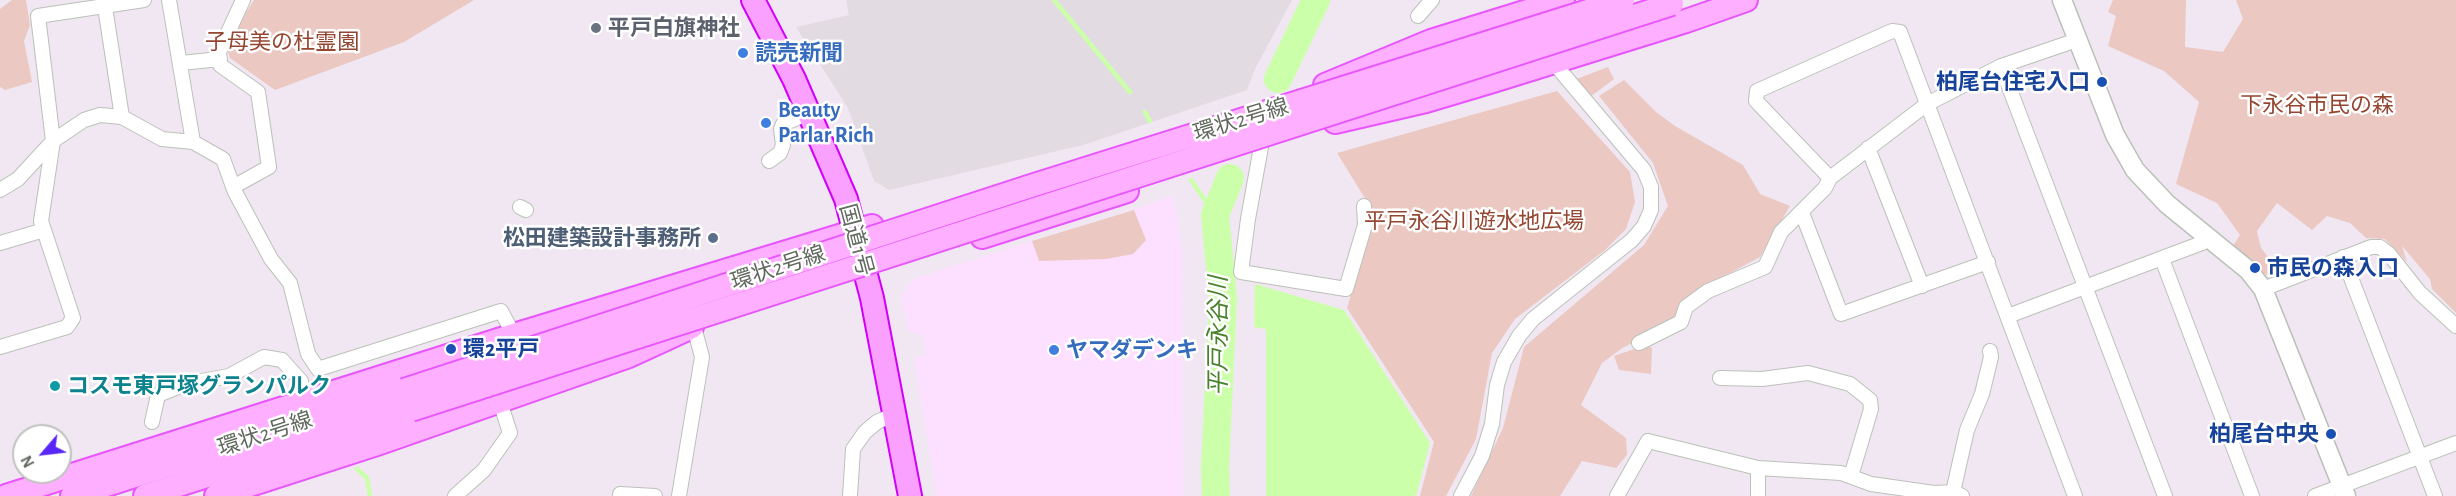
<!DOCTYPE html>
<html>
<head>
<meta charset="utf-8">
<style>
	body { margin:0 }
	#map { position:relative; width:2456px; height:496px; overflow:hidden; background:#f1e7f2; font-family:"Alegreya Sans",sans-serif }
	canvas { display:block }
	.north { position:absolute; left:12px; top:424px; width:60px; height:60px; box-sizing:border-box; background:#fff; border:2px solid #c0c3bf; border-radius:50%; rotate:242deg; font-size:16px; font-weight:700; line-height:24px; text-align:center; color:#61695e }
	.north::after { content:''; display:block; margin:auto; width:21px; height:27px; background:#5827f8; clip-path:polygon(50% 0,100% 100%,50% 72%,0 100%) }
</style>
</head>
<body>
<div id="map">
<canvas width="2456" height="496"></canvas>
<div class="north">N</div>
</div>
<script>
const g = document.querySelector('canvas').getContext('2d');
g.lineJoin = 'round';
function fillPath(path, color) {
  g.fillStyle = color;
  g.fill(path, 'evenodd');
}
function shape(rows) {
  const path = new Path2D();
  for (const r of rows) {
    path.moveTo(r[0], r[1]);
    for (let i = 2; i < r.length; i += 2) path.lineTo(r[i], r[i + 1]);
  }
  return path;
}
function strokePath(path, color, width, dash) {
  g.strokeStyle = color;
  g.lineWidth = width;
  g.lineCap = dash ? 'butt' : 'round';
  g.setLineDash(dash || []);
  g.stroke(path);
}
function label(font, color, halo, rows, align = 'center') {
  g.font = font + ' "Alegreya Sans","Noto Sans JP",sans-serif';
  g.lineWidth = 5;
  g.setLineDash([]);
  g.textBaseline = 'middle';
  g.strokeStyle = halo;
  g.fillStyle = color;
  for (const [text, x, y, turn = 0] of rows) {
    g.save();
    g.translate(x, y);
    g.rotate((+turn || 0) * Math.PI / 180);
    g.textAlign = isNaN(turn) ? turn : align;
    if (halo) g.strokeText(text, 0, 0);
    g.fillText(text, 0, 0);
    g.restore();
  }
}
const commercial = shape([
	[1172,196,1178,219,1182,252,1183,496,937,496,914,358,926,355,925,345,922,333,915,335,909,331,901,299,913,279,1032,241,1040,261,1146,239,1134,210]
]);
const industrial = shape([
	[846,0,1292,0,1255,69,1247,90,1083,145,889,190,874,181,848,108,796,27,849,15]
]);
const green = shape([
	[12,0,26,0,30,25,24,41,32,82,5,90,0,87,0,9],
	[254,0,474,0,404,42,275,90,230,58,226,45],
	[2113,0,2186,0,2185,47,2223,52,2243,19,2236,0,2456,0,2456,313,2432,289,2430,279,2402,246,2407,262,2385,239,2366,238,2350,223,2327,216,2312,230,2277,203,2257,231,2261,248,2280,272,2269,276,2262,273,2233,246,2240,235,2217,203,2176,184,2199,102,2164,71,2108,46,2116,16,2108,12],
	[1608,67,1614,79,1590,97,1574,80],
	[1624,80,1656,112,1675,126,1743,165,1760,194,1790,206,1760,257,1700,289,1681,302,1676,318,1621,349,1602,363,1581,405,1626,438,1627,455,1616,468,1582,461,1560,496,1471,496,1503,428,1524,347,1644,245,1668,206,1653,163,1599,96],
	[1557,91,1630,172,1635,202,1626,229,1605,250,1515,319,1492,353,1476,439,1446,496,1420,496,1434,442,1347,308,1372,224,1366,200,1337,153],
	[1134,210,1146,240,1133,254,1106,259,1039,261,1032,241],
	[1646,345,1652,348,1651,374,1619,370,1614,356]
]);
const water = shape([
	[1255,284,1344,310,1430,443,1416,496,1266,496,1266,329,1254,327]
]);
const stream = shape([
	[1054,0,1130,92],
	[1145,112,1150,121],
	[1191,180,1215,215],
	[357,469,367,478,370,496]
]);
const river = shape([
	[1278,79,1316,0],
	[1216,496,1215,467,1223,299,1215,215,1230,178]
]);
const minor = shape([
	[169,0,193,142],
	[105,7,122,117],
	[1418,16,1432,0],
	[181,63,220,59],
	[2001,66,2165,496],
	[1261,147,1248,219,1241,272,1346,289,1365,225,1364,206],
	[1868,148,1922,286],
	[769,161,780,153,783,145,781,129,783,124,809,113],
	[1830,178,1756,101,1757,91,1892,31,1900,32,2075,496],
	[233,187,269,167,258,92,220,65,219,52,243,0],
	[0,190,18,179,53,141,84,120,100,115,122,117,162,139,193,142,223,159,235,192,271,259,290,283,308,354,318,369,501,311,514,335],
	[520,207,526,210],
	[1802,213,1841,314,1988,262],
	[44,230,41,221,53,141,38,16,144,0],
	[0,243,44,230,73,318,67,327,0,347],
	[2343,257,2435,496],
	[2162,259,2252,496],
	[2263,289,2371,247,2380,247,2389,254,2420,293,2456,326],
	[2008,316,2202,243,2206,237],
	[1639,343,1681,322,1686,307,1708,291,1765,267,1781,232,1825,188,1830,178,1927,104,2001,66,2077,40],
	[1720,378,1762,379,1808,373,1850,384,1870,400,1871,409,1851,476],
	[152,422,158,395,185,384,229,376,264,357,282,360,301,381,295,405],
	[1953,492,1967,430,1982,394,1991,357,1990,351],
	[455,496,484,470,510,433,500,402],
	[620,496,620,494,655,496],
	[679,496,702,357,694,327],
	[850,496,853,449,865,432,877,422,895,414],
	[1461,496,1482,456,1492,424,1497,385,1504,362,1519,336,1533,319,1632,240,1644,226,1651,210,1651,187,1644,170,1553,62],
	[1617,496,1648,441,1758,468,1841,473,1871,484,1934,493,1953,492,1962,496],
	[1758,496,1758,468],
	[2315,496,2456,443]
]);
const tertiary = shape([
	[2062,0,2115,135,2135,170,2167,204,2248,270,2263,289,2346,496]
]);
const primary = shape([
	[1325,85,1431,41,1563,0],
	[1335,122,1426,101,1493,81,1686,21,1746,0],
	[982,237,1127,191],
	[6,496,514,335,872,226],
	[72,496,404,390],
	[145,496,411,410],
	[216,496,374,445,629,356,692,327]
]);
const trunk = shape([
	[753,0,794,79,846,199,872,298,910,496]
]);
const primaryBridge = shape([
	[404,390,1034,185,1623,0],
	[411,410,1672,4]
]);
const markers = [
	[596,28,6,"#6b7280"],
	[743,53,6,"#3f7fe0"],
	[2102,82,6,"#1a4fb4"],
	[766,123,6,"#3f7fe0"],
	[713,238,6,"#5c6f8a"],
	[2255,268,6,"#1a4fb4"],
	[451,349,6,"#1a4fb4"],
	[1054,350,6,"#3f7fe0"],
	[55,386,6,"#0f9aa8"],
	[2331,434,6,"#1a4fb4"]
];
const worshipNames = [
	["平戸白旗神社",608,28]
];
const parkNames = [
	["子母美の杜霊園",282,42],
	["下永谷市民の森",2317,105],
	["平戸永谷川遊水地広場",1474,221]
];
const shopNames = [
	["読売新聞",755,53],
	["Beauty",778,110],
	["Parlar Rich",778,135],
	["ヤマダデンキ",1066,350]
];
const transitNames = [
	["柏尾台住宅入口",2090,82],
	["市民の森入口",2267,268,"left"],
	["環2平戸",463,349,"left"],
	["柏尾台中央",2319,434]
];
const streetNames = [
	["環状2号線",1241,120,-17],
	["国道1号",856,240,75],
	["環状2号線",778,268,-18],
	["環状2号線",265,434,-18]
];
const serviceNames = [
	["松田建築設計事務所",701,238]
];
const cultureNames = [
	["コスモ東戸塚グランパルク",67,386]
];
const waterNames = [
	["平戸永谷川",1219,336,-90]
];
fillPath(commercial, '#fddfff');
fillPath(industrial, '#e2dbe2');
fillPath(green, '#ebc8c2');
fillPath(water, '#cfa');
strokePath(stream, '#cfa', 4.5);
strokePath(river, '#cfa', 28);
strokePath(minor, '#bbc1b9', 16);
strokePath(tertiary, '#bbc1b9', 21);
strokePath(primary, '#e855fd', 26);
strokePath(trunk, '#d200f9', 26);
strokePath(minor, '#fff', 14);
strokePath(tertiary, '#fff', 18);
strokePath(primary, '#ffafff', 22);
strokePath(trunk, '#faa0ff', 22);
strokePath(primaryBridge, '#e855fd', 26, []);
strokePath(primaryBridge, '#ffafff', 22);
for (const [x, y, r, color] of markers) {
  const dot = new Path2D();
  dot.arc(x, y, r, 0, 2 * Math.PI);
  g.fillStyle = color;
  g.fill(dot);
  strokePath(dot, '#fff', 2);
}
label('bold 22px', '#5b616d', '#fff', worshipNames, 'left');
label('22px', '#944631', '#fff', parkNames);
label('bold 22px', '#366cbe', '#fff', shopNames, 'left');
label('bold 22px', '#164399', '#fff', transitNames, 'right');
label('22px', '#61695e', '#fff', streetNames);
label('bold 22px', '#4e5e75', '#fff', serviceNames, 'right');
label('bold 22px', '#0d838f', '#fff', cultureNames, 'left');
label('italic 24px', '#49822d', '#fff', waterNames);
</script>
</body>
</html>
